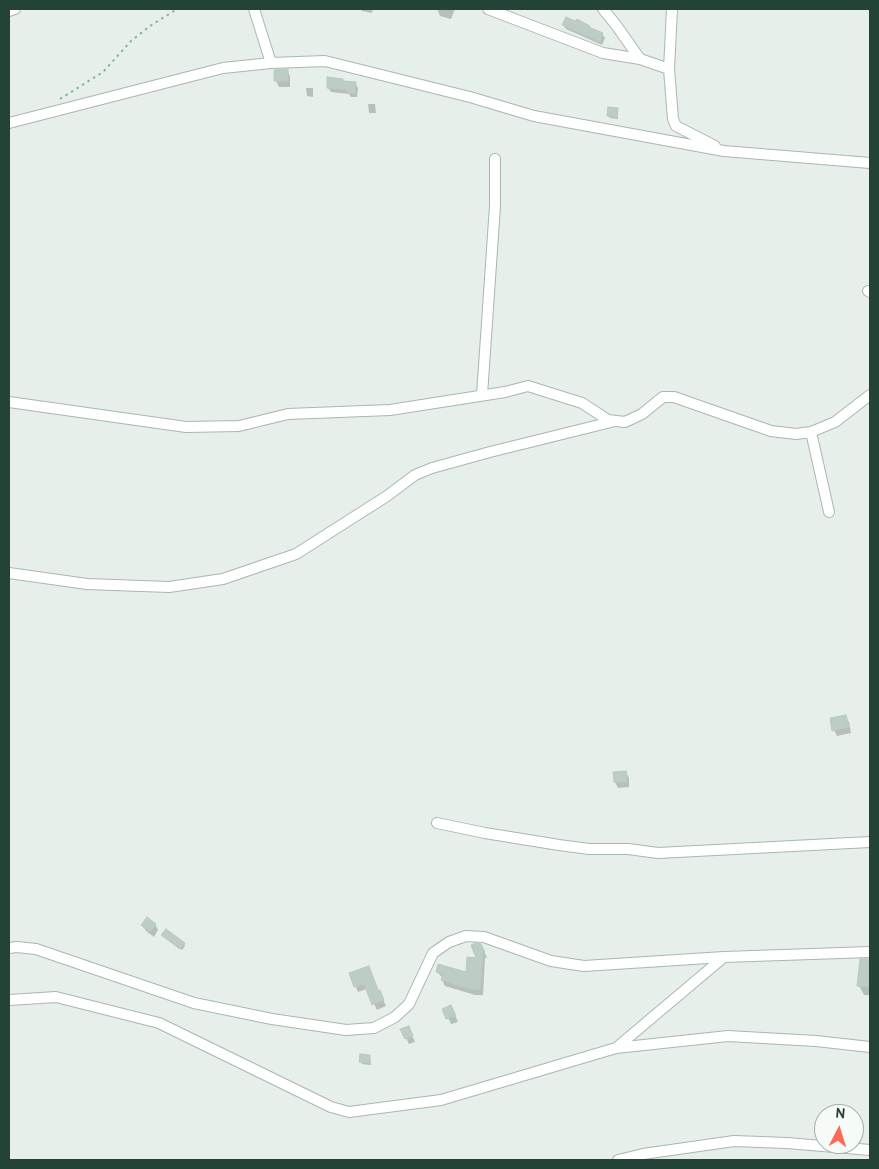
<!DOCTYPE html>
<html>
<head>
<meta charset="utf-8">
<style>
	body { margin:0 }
	#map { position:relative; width:879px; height:1169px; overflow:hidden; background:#e6efea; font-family:Overpass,sans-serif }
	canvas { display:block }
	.frame { position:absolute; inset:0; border:10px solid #234336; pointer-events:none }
	.north { position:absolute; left:814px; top:1104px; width:50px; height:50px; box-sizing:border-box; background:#f7fbf8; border:1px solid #a2b1aa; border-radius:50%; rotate:5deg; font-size:14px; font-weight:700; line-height:20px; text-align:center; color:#234336 }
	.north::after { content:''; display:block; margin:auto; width:18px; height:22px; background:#f96b5a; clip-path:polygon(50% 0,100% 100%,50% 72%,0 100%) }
</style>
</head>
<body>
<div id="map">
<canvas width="879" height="1169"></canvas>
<div class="frame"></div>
<div class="north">N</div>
</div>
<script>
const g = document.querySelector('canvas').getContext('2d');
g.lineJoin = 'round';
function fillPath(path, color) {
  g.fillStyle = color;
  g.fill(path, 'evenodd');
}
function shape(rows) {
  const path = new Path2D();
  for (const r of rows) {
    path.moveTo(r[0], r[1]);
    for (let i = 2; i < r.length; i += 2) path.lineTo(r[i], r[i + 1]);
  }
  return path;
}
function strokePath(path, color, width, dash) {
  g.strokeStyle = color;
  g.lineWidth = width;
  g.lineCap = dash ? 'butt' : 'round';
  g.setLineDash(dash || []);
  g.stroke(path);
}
const shadow = shape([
	[360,9,373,9,372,13,362,11],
	[437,9,455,9,451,19,440,16],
	[577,21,591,29,602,34,605,38,602,45,566,29,563,25,576,23],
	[276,71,287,71,290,76,290,87,279,87,276,81],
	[344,82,355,83,358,88,357,97,351,97,349,94,331,92,328,88],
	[306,88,313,88,313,97,307,96],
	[368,104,375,104,376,113,369,113],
	[617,109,618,119,610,118,608,116],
	[845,716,849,722,851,733,837,736,834,730],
	[626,772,629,778,629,787,618,788,615,782,614,773],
	[155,924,158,930,154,937,146,931,142,925],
	[164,937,184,943,185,946,182,950],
	[475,945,484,951,487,958,485,958,483,995,475,995,445,986,442,980,443,978,437,972,467,974,478,959],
	[861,960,870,960,870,995,864,995,859,986],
	[350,974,382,997,386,1006,377,1010,367,989,358,992],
	[444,1009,454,1012,458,1022,451,1024],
	[402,1030,411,1033,415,1042,409,1044],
	[370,1056,371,1065,362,1064,361,1062]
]);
const building = shape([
	[566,17,575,21,577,19,590,26,589,27,603,33,600,42,562,25,566,17],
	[288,69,288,81,274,81,274,70,288,69],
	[327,77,343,79,343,81,356,82,355,93,347,93,347,90,327,88,327,77],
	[608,107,618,108,617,117,607,116,608,107],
	[846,715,849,727,832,731,830,718,846,715],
	[626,771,627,782,614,782,613,772,626,771],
	[147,917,156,924,150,932,141,925,147,917],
	[166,929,185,943,180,949,161,935,166,929],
	[475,943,481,944,485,952,483,952,480,990,470,989,441,980,443,974,436,972,438,964,466,972,467,957,476,958,471,945,475,943],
	[860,959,870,959,870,987,857,986,860,959],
	[369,966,378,990,380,990,384,1000,372,1005,364,984,354,987,349,973,369,966],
	[451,1005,456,1016,446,1019,442,1009,451,1005],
	[409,1026,413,1036,405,1039,400,1029,409,1026],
	[360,1054,370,1055,370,1063,359,1062,360,1054]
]);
const path = shape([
	[60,99,103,72,131,41,150,26,177,9]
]);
const minor = shape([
	[254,9,271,63],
	[488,9,603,53,640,59,669,69,673,119,676,126,715,146],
	[603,9,616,25,640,59],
	[9,11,15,9],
	[669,69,672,9],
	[9,123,223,68,271,63,325,61,470,97,534,116,724,151,870,163],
	[868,291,870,292],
	[482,395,495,206,495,159],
	[9,402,186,427,239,426,288,414,390,410,505,392,528,386,582,403,608,420,625,422,642,414,663,397,674,397,771,431,796,434,811,432,835,422,870,395],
	[811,432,829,512],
	[9,573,87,584,169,587,223,579,296,554,387,496,415,475,432,468,490,452,615,421],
	[437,823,485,833,559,845,589,849,628,849,658,853,870,842],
	[9,948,17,947,36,949,194,1003,272,1019,346,1030,374,1028,395,1017,409,1004,433,953,449,942,466,936,484,937,551,961,584,966,724,957,870,952],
	[9,1000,56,997,159,1023,331,1107,349,1112,441,1100,616,1048,728,1036,816,1041,870,1047],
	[616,1048,724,957],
	[618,1160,643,1154,734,1141,787,1143,870,1150]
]);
fillPath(shadow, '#0003');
fillPath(building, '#bdcdc5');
strokePath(building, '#b7cac0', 1);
strokePath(minor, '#a8b8b0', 12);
strokePath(path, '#84b59f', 2, [2.5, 4]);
strokePath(minor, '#fff', 10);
</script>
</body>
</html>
